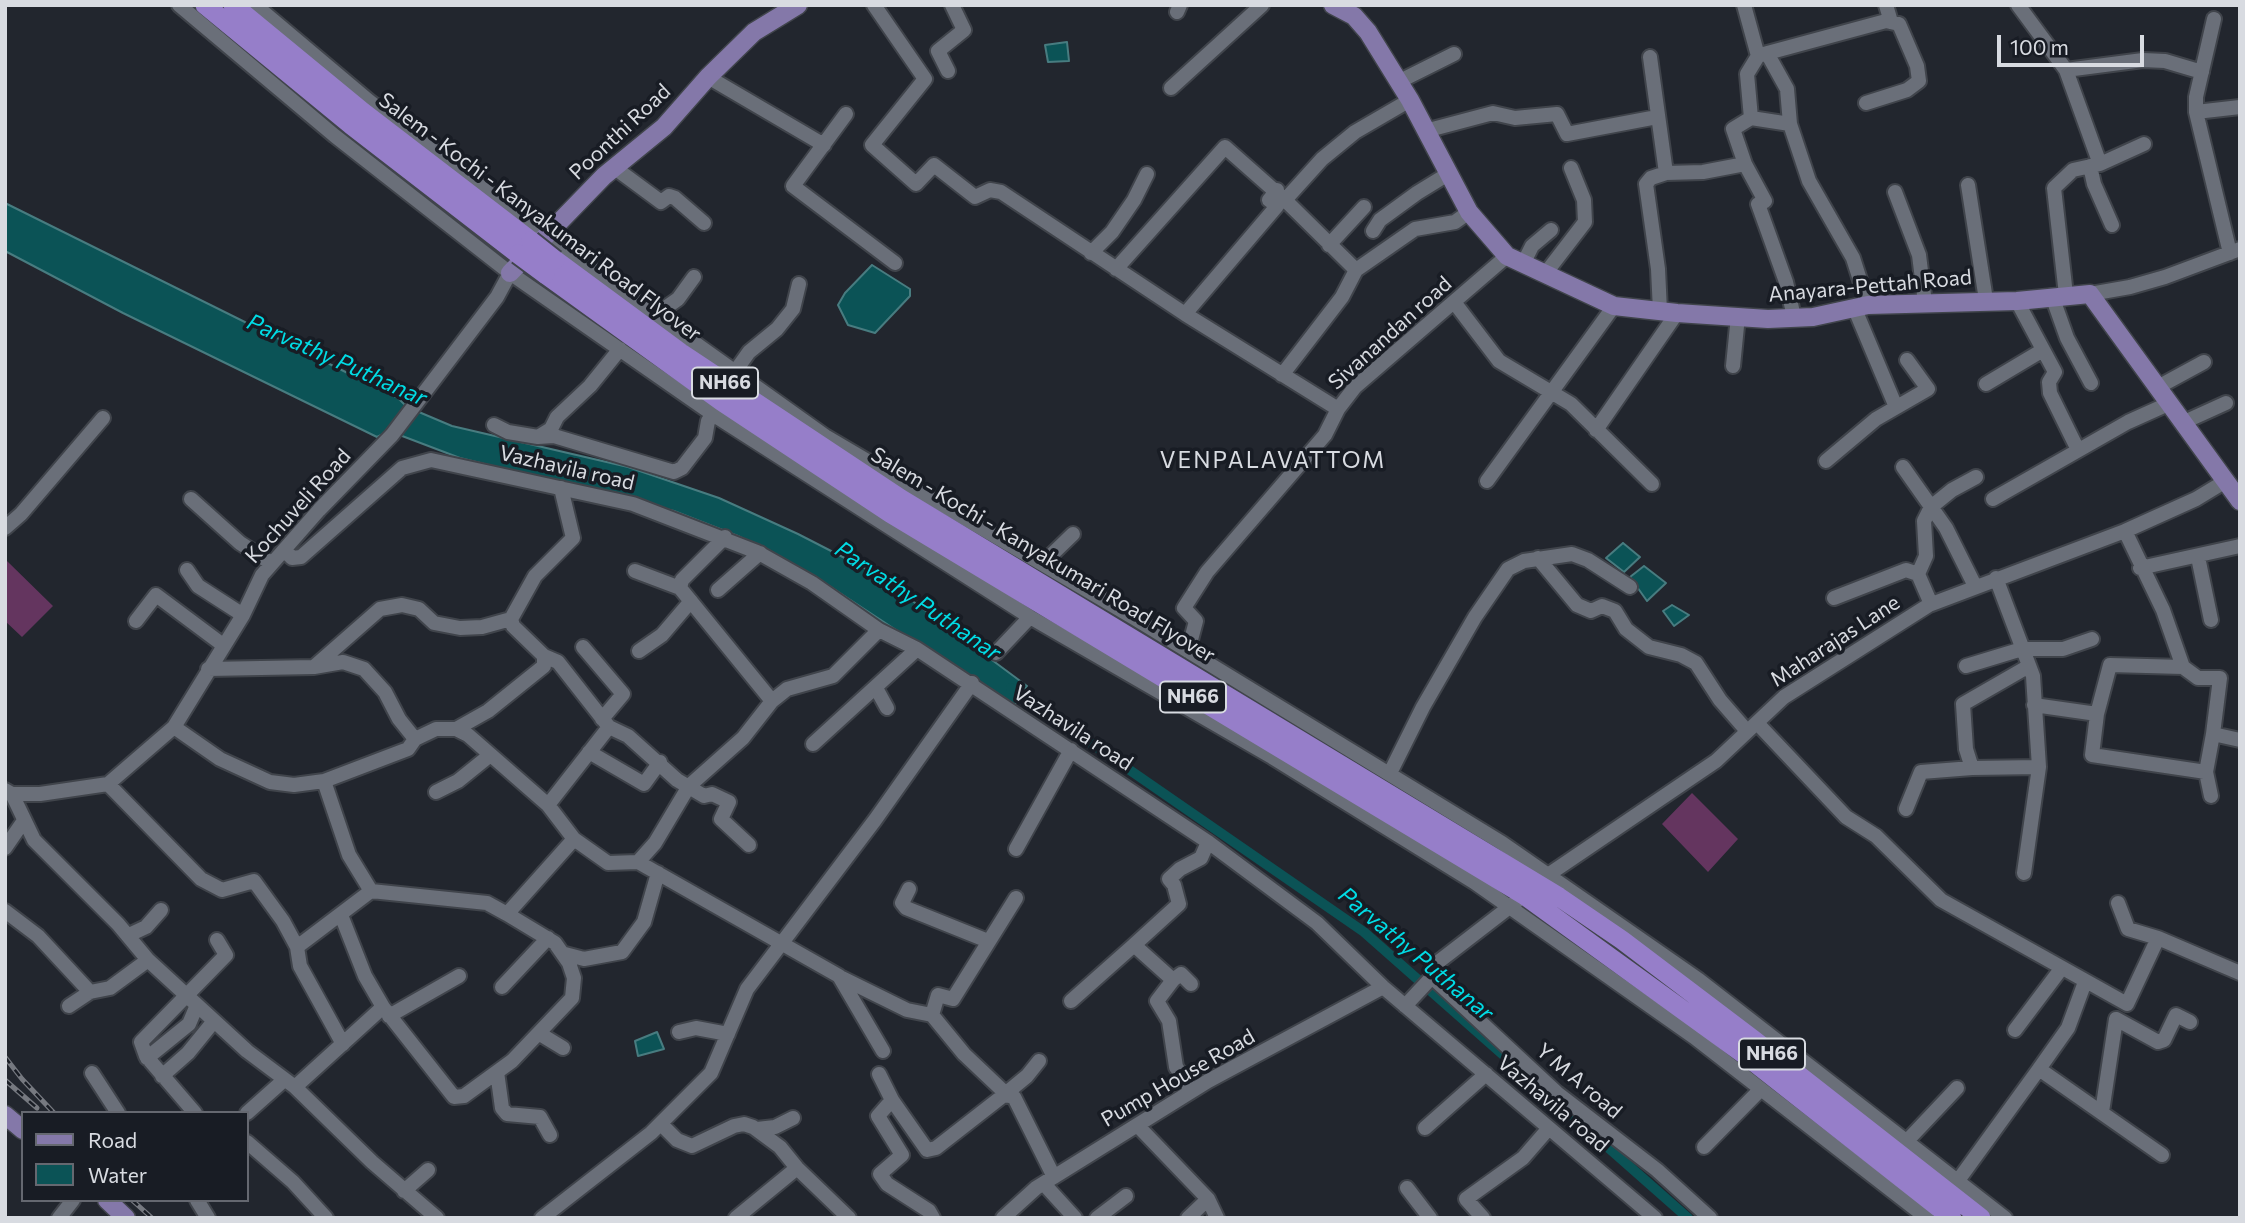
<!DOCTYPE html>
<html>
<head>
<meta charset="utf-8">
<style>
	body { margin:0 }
	#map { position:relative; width:2245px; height:1223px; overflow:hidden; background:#22262e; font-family:Commissioner,sans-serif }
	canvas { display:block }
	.frame { position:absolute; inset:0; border:7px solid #d8dbe1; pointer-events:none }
	.legend { position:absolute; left:21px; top:1111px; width:228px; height:91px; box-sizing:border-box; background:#181c24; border:2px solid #656870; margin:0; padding:9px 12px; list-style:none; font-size:21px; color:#d8dbe1 }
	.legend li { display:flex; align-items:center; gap:14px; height:35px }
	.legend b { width:35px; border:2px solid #656870 }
	.scale { position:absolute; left:1997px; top:35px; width:147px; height:32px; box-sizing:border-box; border:4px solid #d8dbe1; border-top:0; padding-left:9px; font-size:21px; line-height:24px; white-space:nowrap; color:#d8dbe1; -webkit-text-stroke:5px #181c24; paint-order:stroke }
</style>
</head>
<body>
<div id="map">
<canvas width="2245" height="1223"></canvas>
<div class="frame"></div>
<ul class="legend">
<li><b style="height:9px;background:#8478a9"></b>Road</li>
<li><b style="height:19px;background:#0b5356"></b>Water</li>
</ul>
<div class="scale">100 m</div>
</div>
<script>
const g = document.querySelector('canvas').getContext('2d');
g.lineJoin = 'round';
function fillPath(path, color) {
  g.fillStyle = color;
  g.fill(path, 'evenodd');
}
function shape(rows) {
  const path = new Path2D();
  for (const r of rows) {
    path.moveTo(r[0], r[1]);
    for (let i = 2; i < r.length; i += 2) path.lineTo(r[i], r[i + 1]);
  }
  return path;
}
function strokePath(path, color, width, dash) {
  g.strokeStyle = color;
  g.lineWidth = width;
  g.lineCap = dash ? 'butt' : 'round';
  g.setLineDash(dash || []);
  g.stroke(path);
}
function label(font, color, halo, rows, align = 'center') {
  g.font = font + ' Commissioner,sans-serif';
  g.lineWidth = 7;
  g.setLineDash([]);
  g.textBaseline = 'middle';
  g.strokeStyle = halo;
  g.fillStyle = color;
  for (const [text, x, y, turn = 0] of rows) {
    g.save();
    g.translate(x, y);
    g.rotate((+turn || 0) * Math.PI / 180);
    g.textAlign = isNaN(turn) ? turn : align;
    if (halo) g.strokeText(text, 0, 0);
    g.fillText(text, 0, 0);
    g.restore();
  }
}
const green = shape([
	[7,561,53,606,22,637,5,621],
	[1692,793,1738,839,1708,872,1662,824]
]);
const water = shape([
	[1067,42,1069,61,1048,62,1045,45,1067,42],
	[5,203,398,398,407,407,452,426,628,467,719,498,798,534,876,574,1027,686,1013,707,814,576,738,536,674,511,460,458,389,431,377,437,123,313,5,251,5,203],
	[872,265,910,289,910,296,875,333,848,325,838,305,845,293,872,265],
	[1623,543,1640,557,1624,572,1606,558,1623,543],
	[1644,566,1666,583,1647,601,1630,577,1644,566],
	[1672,605,1689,615,1674,626,1663,611,1672,605],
	[657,1032,664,1049,638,1056,635,1041,657,1032]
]);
const canal = shape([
	[1011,688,1364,932,1688,1218]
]);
const minor = shape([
	[179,5,335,136,510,273,714,415,1030,617,1272,757,1474,882,1694,1037,1927,1218],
	[255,5,369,101,545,236,825,436,1134,618,1502,843,1699,980,2005,1218],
	[874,5,925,79,872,145,916,184,934,165,975,197,990,190,1001,192,1185,314,1338,409],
	[1886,5,1891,22],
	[2018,5,2066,70,2100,164],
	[1177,12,1180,5],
	[2214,19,2196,97,2196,112,2230,253],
	[1767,53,1787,89,1790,124,1809,181,1853,258,1868,305],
	[1760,55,1886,21,1899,24,1917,66,1919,81,1907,90,1866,103],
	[1650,57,1666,173],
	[2066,70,2143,60,2165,61,2202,72],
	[948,71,938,51,964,30,952,5],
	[708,77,824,145],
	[1398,82,1454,54],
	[1171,88,1262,5],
	[2196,112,2240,107],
	[846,114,793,186,895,263],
	[1751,118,1790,124],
	[1425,131,1493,113,1515,118,1557,114,1567,134,1657,117],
	[1745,164,1765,201],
	[2090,166,2094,184,2112,225],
	[615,168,661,202,669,196,675,198,704,223],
	[1968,185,1986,300],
	[1895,192,1919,255,1925,303],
	[1285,200,1356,270,1415,229,1455,222,1469,212],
	[1758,204,1786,282,1794,317],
	[1373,231,1380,220,1417,193,1448,174],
	[1329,245,1364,207],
	[1091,253,1112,232,1134,200,1147,174],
	[1523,264,1532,246,1551,230],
	[1116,269,1225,147,1285,200,1322,159,1355,132,1410,100],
	[1545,274,1585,222,1584,200,1571,168],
	[2090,294,2130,287,2165,277,2240,249],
	[2066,295,2054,188,2073,170,2100,164,2144,144],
	[2052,296,2067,338,2091,383],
	[2017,301,2055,372,2049,382,2050,393,2078,450],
	[1454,302,1499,361,1571,404,1652,484],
	[1854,307,1896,407],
	[1660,311,1658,269,1646,184,1651,178,1666,173,1703,172,1745,164,1733,129,1751,118,1747,74,1758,56,1744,5],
	[1185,314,1277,206,1269,200,1277,190],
	[654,316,678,299,694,277],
	[1733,366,1738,316],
	[734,373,749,352,777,329,793,309,799,284],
	[1282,375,1342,297,1356,270],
	[1986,384,2043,350],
	[2158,387,2204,362],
	[2182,423,2226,403],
	[494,425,508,432,538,437,551,429,557,417,590,386,620,349],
	[1596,430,1677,313],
	[538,437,554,436,674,472,682,468,705,438,708,421,714,415],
	[1826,461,1876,419,1928,389,1907,360],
	[1903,467,1946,528,1975,586],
	[1487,481,1614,306],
	[191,499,240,543,271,563],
	[1993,499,2128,422,2168,404],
	[5,528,21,514,103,418],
	[2125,531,2163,610,2183,667,2198,678,2220,678,2213,734],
	[725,537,682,580,680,588,772,701],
	[285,551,292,558,301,557,402,468,431,460,633,504,757,552,812,583,879,630,917,649,1208,842,1317,923,1383,987,1655,1218],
	[2198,557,2211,620],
	[1538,558,1577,605,1591,611,1602,606,1615,611,1626,629,1649,647,1681,655,1696,663,1720,700,1747,731],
	[1042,564,1073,534],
	[2140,568,2240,546],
	[187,570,198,586,243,615],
	[635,571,680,588],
	[1996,578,2033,676,2039,767,2024,873],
	[718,590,760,553],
	[1834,598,1906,570,1918,574],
	[1931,604,1918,574,1926,556,1924,521,1931,507,1952,490,1976,477],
	[136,621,156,595,223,645],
	[583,647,623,694,602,719],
	[639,651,662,635,691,601],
	[1188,651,1196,621,1184,608,1207,572,1325,435,1338,409,1355,387,1507,256],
	[996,653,1030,617],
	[544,656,558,662,609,727,628,736,677,780,704,796,712,794,729,802,721,819,749,845],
	[315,666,380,609,402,605,419,609,434,623,460,628,482,627,511,619],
	[1966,666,2022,649,2063,649,2092,639],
	[2029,666,1963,704,1966,749,1972,768,2039,767],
	[208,669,314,667,343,662,364,669,385,692,399,719,415,739,436,729,456,729,468,735,548,805,574,839,608,863,638,862,839,976,883,1051],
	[876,688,887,708],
	[2034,705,2097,714,2092,755,2206,772,2213,734,2240,740],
	[2097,714,2110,665,2183,667],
	[1758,724,1846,817,1876,836,1941,900,2127,1004,2158,938,2240,973],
	[174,727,220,759,270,782,294,785,324,781,408,749,415,739],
	[456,729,488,711,544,666,544,656,513,626,511,619,535,576,573,538,561,488],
	[813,744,917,649],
	[589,752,644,784,660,762],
	[2206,772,2211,796],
	[1390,773,1423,707,1475,617,1508,569,1524,561,1572,554,1588,560,1630,587],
	[108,784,201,879,222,890,254,881,283,921,297,947,371,891,349,855,324,781],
	[5,790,12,794,40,794,108,784,174,727,243,615,262,575,319,510,392,435,497,297,510,273],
	[436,792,458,781,489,756],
	[12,794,34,840,118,924,148,960,247,1051,295,1087,372,1162,437,1218],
	[548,805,609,727],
	[1906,809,1921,772,1972,768],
	[5,848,23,822],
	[1016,849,1071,750],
	[638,862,655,843,689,786,743,738,772,701,787,689,833,676,879,630],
	[1542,879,1716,761,1784,697,1929,605,2125,531,2196,499,2224,482],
	[909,889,902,903,906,908,988,941],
	[371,891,487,903,507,914,574,839],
	[1016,898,953,999,938,995,932,1015,964,1054,1002,1090,1004,1095,1027,1076,1039,1061],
	[1516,902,1433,966,1432,977,1557,1093,1657,1170,1710,1218],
	[2118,903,2128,929,2158,938],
	[5,911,38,936,90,992],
	[341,915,365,976,383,1007],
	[129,935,146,927,161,910],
	[297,947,300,966,343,1044],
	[565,954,584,959,622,952,644,922,658,873],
	[840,977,907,1010,932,1015],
	[1173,980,1157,1001,1169,1021,1176,1067,1192,1091],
	[1191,984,1181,974,1173,980,1134,945,1179,904,1174,885,1169,879,1180,869,1201,858,1208,842],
	[502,987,548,938],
	[1071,1001,1134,945],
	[69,1006,90,992,110,988,148,960],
	[1405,1006,1432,977],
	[389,1016,459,976],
	[2015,1030,2061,969],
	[679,1032,696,1028,728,1034],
	[540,1034,563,1048],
	[147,1058,189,1024,197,1005],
	[2039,1069,2068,1028,2085,982],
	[497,1072,502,1108,507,1114,540,1117,550,1135],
	[92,1073,118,1113],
	[879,1074,892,1100,927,1150,936,1148,1004,1095,1014,1097,1054,1177],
	[162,1076,188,1053,214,1021],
	[295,1087,383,1007,454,1097,464,1096,512,1061,572,998,574,978,569,963,555,943,507,914],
	[892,1100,878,1116,902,1155,880,1174,887,1184,929,1211,933,1218],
	[2102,1112,2116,1019,2158,1042,2164,1040,2176,1015,2190,1022],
	[195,1113,146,1056,141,1042,226,955,217,940],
	[247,1113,284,1080],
	[661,1124,677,1140,692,1146,734,1126,744,1124,753,1127,780,1147,797,1168,849,1218],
	[1137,1125,1208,1199,1217,1218],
	[1425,1128,1486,1074],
	[757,1129,775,1127,793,1118],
	[247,1142,293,1182,326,1218],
	[1906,1142,1957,1088],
	[1704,1147,1761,1089],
	[1957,1182,2039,1069,2162,1155],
	[1044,1184,1075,1218],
	[1407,1188,1430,1218],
	[404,1191,428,1170],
	[197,1200,208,1218],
	[59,1218,73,1200],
	[542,1218,651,1133,711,1073,747,989,875,820,972,683],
	[736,1218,797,1168],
	[1003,1218,1036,1188,1208,1081,1383,987],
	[1097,1218,1126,1196],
	[1188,1218,1208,1199],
	[1483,1218,1466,1199,1523,1158,1549,1128]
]);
const major = shape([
	[1333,5,1354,16,1368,32,1410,100,1469,212,1507,256,1614,306,1677,313,1768,319,1813,317,1868,305,2017,301,2090,294,2240,501],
	[510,273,604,176,664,127,708,77,754,32,798,5],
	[5,1115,23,1130],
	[107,1200,126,1218]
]);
const highway = shape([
	[205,5,351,125,518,254],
	[233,5,363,112,531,241],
	[555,260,681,353,901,499,1559,897,1622,940,1754,1040,1981,1218],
	[545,274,721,401,890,513,1524,895,1745,1055,1952,1218]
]);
const rail = shape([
	[5,1057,22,1079,54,1113],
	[5,1080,37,1108],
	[132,1200,152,1218]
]);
const highwayBridge = shape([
	[531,241,555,260],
	[518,254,545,274]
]);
const shields = [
	[725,383,66],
	[1193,697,66],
	[1772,1054,66]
];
const shieldNames = [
	["NH66",725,383],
	["NH66",1193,697],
	["NH66",1772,1054]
];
const streetNames = [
	["Poonthi Road",620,132,-43],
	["Salem - Kochi - Kanyakumari Road Flyover",540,217,37],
	["Anayara-Pettah Road",1870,286,-5],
	["Sivanandan road",1390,333,-42],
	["Vazhavila road",567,468,13],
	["Kochuveli Road",298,506,-48],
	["Salem - Kochi - Kanyakumari Road Flyover",1043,555,31],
	["Maharajas Lane",1835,641,-33],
	["Vazhavila road",1073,728,33],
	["Pump House Road",1178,1078,-30],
	["Y M A road",1579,1081,40],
	["Vazhavila road",1553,1104,40]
];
const waterNames = [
	["Parvathy Puthanar",337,360,24],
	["Parvathy Puthanar",918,601,34],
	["Parvathy Puthanar",1416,954,40]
];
const neighbourhoodNames = [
	["VENPALAVATTOM",1273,460]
];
fillPath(green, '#64355f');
fillPath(water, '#0b5356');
strokePath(water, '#487c80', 2);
strokePath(canal, '#0b5356', 10);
strokePath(minor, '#40444b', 18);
strokePath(major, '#40444b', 21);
strokePath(highway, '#40444b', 23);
strokePath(minor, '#6a6f79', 14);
strokePath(major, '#8478a9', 18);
strokePath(highway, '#967ec9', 19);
strokePath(rail, '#767980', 5);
strokePath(rail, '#181c24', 2.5, [8]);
strokePath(highwayBridge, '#40444b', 23, []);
strokePath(highwayBridge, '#967ec9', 19);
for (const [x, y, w] of shields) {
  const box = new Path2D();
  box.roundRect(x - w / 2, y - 15.5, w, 31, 5);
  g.fillStyle = '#181c24';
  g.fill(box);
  strokePath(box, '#d8dbe1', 2);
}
label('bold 19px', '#d8dbe1', null, shieldNames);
label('21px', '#d8dbe1', '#181c24', streetNames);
label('italic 23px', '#00dce5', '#181c24', waterNames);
g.letterSpacing = '2px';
label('23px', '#d8dbe1', '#181c24', neighbourhoodNames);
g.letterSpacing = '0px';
</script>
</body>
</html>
